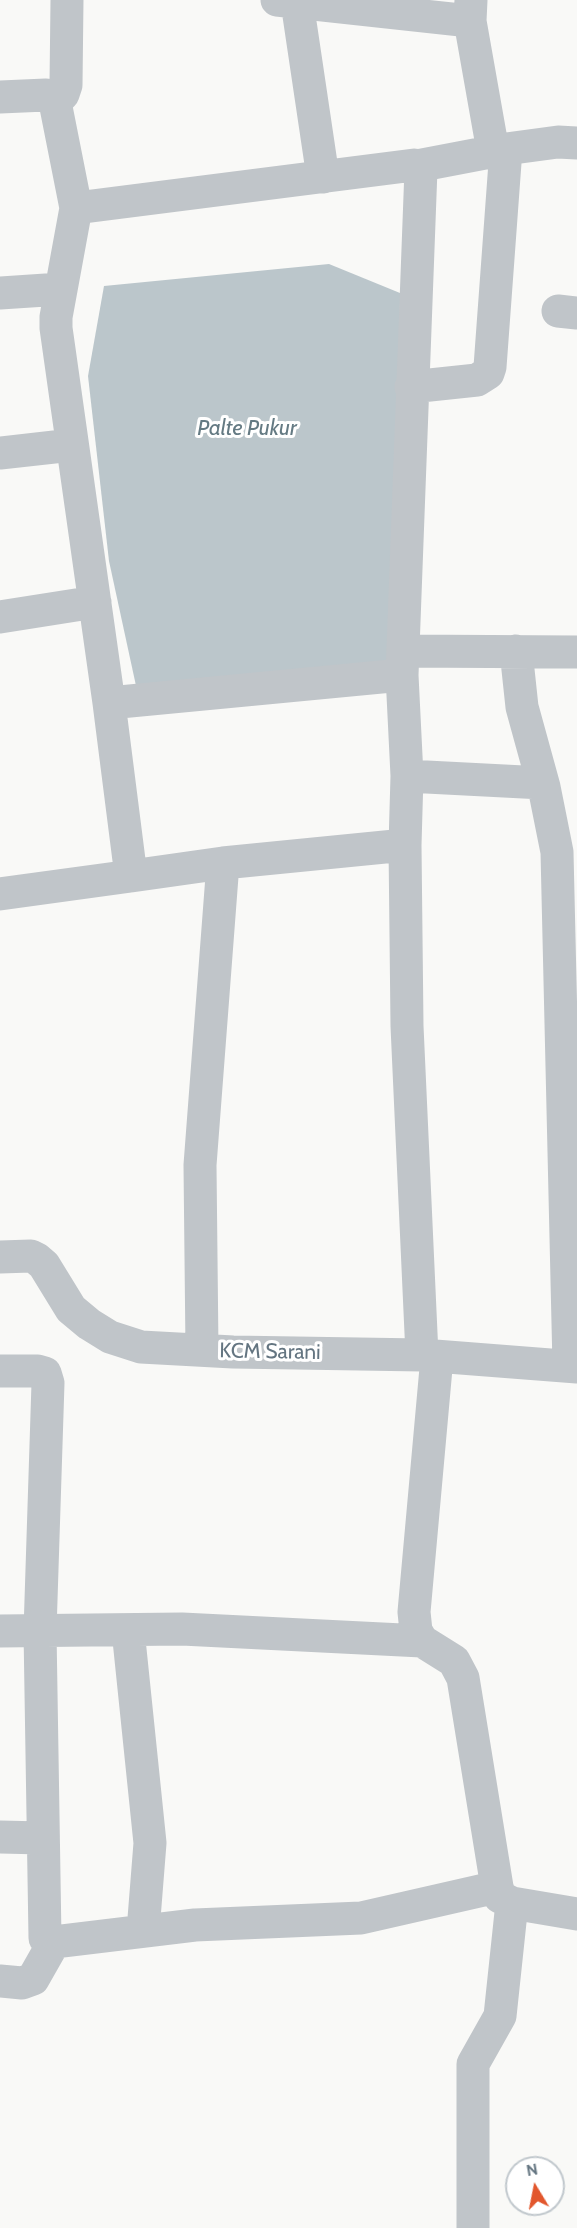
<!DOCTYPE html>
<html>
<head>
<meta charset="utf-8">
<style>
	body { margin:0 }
	#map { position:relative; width:577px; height:2228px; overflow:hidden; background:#f9f9f7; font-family:Cabin,sans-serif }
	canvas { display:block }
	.north { position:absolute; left:505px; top:2156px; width:60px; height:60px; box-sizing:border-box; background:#fff; border:2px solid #c1c8cd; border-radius:50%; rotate:350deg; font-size:16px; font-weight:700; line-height:24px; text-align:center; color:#647581 }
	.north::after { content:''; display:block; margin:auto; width:21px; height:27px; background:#e2572d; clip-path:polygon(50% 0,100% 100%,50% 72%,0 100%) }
</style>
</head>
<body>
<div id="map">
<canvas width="577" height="2228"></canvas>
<div class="north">N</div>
</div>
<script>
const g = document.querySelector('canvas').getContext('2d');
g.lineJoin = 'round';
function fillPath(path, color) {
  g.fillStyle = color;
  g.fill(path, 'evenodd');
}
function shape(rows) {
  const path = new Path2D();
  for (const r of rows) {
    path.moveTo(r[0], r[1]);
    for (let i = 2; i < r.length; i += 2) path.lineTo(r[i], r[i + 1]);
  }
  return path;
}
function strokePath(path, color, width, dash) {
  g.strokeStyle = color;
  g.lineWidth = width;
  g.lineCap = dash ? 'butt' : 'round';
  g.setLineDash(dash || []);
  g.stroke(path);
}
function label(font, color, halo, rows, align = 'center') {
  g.font = font + ' Cabin,sans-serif';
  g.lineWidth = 6;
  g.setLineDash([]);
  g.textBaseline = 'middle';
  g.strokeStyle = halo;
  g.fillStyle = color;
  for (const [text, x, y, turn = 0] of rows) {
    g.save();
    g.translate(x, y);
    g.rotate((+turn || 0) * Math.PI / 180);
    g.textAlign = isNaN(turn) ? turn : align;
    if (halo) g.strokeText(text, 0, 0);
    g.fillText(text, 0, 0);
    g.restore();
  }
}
const water = shape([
	[329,264,400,293,399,673,138,695,109,561,88,376,104,286]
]);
const minor = shape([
	[277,0,470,21],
	[471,0,470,21,493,151],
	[297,2,323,177],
	[0,97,46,95,55,102,76,208],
	[55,102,63,94,66,85,67,0],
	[417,166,506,149,558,142,577,143],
	[0,293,61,289],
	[558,311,577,313],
	[411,387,477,380,488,373,490,367,506,149],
	[0,453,72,445],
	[0,617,95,602],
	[403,651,577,652],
	[516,651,522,707,544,787,557,852,569,1366],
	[109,703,402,675],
	[407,776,543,783],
	[405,845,223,863,131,876,109,703,56,328,56,317,76,208,414,165,421,169,402,675,407,776,405,845,407,1026,422,1355],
	[0,894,131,876],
	[0,1257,31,1256,37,1259,44,1265,71,1309,89,1324,110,1337,141,1347,233,1352,422,1355,577,1367],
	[202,1350,200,1165,223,863],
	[437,1357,414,1612,416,1631,422,1641,454,1661,463,1678,497,1887,500,1897,512,1903,577,1914],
	[0,1371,38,1371,45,1373,48,1383,40,1631,45,1938,54,1942,195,1925,361,1918,497,1887],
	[128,1630,150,1843,143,1931],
	[0,1631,182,1629,422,1641],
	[0,1837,43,1838],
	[0,1981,22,1983,33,1979,54,1942],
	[473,2228,473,2064,500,2016,512,1903]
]);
const streetNames = [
	["KCM Sarani",270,1352,1]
];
const waterNames = [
	["Palte Pukur",247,429]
];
fillPath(water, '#bbc6cb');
strokePath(minor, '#c0c5c9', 33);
label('21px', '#647581', '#fff', streetNames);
label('italic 22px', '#647a83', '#fff', waterNames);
</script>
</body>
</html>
